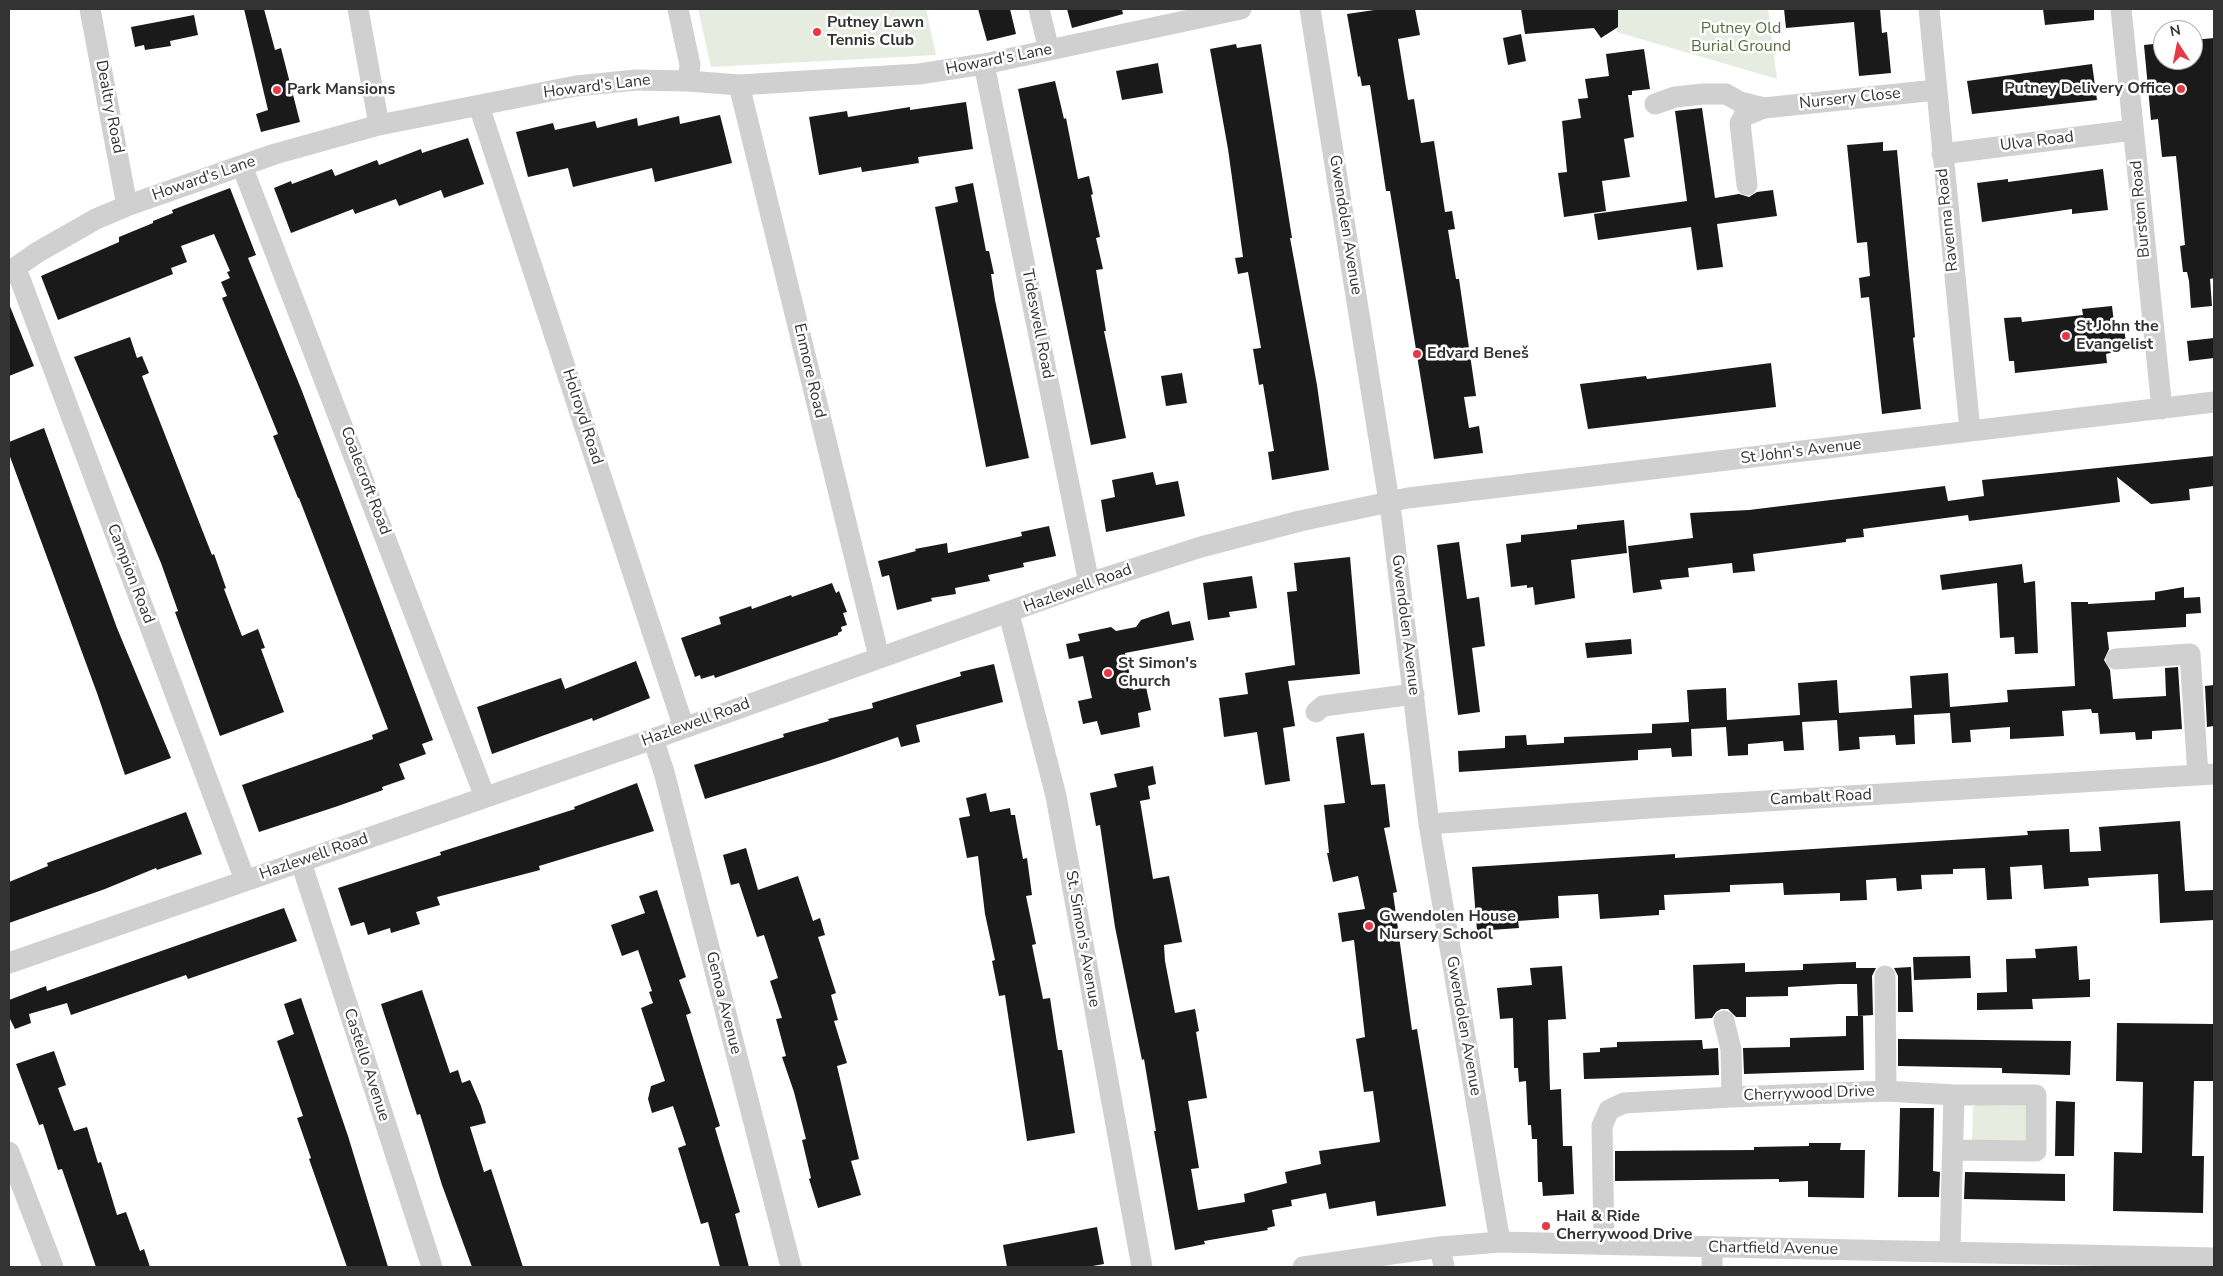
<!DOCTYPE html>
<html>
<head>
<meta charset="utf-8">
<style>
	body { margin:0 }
	#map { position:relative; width:2223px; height:1276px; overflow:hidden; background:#fff; font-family:"Nunito Sans",sans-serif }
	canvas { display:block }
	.frame { position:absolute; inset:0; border:10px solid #333; pointer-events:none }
	.north { position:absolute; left:2153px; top:20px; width:50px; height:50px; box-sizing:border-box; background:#fff; border:1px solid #adadad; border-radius:50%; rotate:349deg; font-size:14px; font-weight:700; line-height:20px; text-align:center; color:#333 }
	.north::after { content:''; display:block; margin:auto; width:18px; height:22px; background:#e63946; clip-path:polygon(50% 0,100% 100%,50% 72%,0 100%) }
</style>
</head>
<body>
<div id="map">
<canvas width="2223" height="1276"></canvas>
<div class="frame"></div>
<div class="north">N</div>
</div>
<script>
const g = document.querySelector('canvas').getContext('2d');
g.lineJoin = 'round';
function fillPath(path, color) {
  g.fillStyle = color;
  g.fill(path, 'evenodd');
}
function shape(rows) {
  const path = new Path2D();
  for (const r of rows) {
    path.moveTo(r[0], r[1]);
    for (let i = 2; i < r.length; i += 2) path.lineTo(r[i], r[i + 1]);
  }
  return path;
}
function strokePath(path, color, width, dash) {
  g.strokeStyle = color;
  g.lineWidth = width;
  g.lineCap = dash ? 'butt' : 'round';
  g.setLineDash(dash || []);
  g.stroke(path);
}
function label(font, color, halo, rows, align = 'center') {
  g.font = font + ' "Nunito Sans",sans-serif';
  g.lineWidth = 5;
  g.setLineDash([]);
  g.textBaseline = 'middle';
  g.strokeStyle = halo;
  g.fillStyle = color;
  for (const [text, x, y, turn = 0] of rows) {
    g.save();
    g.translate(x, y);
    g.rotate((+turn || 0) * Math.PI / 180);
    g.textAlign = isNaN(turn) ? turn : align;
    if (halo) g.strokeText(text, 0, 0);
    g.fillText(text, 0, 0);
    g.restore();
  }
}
const green = shape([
	[698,9,926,9,936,55,711,67],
	[1617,9,1768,9,1777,79,1617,32],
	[1977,1105,2025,1106,2025,1141,1972,1142,1973,1107]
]);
const building = shape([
	[244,9,264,9,275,50,281,48,300,122,261,132,256,114,268,110],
	[978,9,1010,9,1016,34,987,41],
	[1067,9,1122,9,1123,14,1072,28],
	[1381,9,1415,9,1420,35,1398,39,1408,100,1414,99,1421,143,1434,141,1445,212,1452,211,1455,229,1448,230,1456,279,1459,279,1476,396,1464,397,1469,428,1479,426,1483,453,1434,459,1390,191,1386,191,1370,85,1362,86,1360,76,1358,77,1347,14],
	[1521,9,1618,9,1618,27,1601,38,1594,28,1525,34],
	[1784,9,1880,9,1882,33,1887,32,1891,73,1859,76,1854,22,1786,28],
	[2043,9,2094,9,2094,20,2045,25],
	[194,15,198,35,170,41,171,46,145,50,144,45,135,47,131,27],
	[1521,34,1526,61,1508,65,1503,38],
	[2214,38,2214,278,2210,279,2212,306,2191,308,2189,281,2187,272,2183,272,2180,246,2185,245,2176,156,2162,157,2158,119,2151,120,2144,45,2163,43,2163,60,2193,60,2193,40],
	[1236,44,1237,48,1261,44,1292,238,1290,238,1317,385,1329,470,1272,480,1268,452,1274,451,1263,384,1259,385,1253,349,1261,348,1248,272,1238,274,1235,258,1243,257,1228,149,1210,49],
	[1644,49,1650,89,1632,91,1632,95,1628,95,1634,137,1624,139,1630,177,1602,181,1606,211,1564,217,1558,173,1567,172,1562,121,1581,118,1578,99,1588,98,1585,79,1609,76,1606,54],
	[1158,63,1163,93,1122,100,1116,71],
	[2092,64,2097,100,1972,114,1967,81],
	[1055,81,1064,119,1066,118,1078,179,1089,176,1093,194,1091,195,1100,237,1096,238,1103,269,1096,270,1106,331,1104,331,1126,438,1091,445,1018,89],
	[966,102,973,149,918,157,919,163,862,172,861,167,819,175,809,117,847,111,848,117,910,107,910,110],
	[1702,108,1715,198,1739,194,1749,197,1757,192,1773,190,1777,216,1717,224,1723,267,1697,270,1691,227,1598,240,1594,214,1687,201,1675,111],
	[720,115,732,163,655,182,652,168,573,187,568,168,528,177,516,132,553,123,555,130,595,121,597,128,637,118,638,126,679,116,680,124],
	[468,138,484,184,444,198,441,190,399,206,396,199,355,214,353,209,291,233,274,188,291,181,292,184,332,169,335,176,377,160,379,165,421,149,422,153],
	[1883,142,1883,151,1897,150,1915,337,1913,338,1921,409,1882,414,1869,297,1861,298,1859,278,1870,276,1867,242,1857,243,1847,145],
	[2103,169,2108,210,2072,214,2072,209,1982,222,1977,183,2008,179,2008,182],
	[973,183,986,251,989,251,994,274,991,274,995,300,1029,458,986,467,935,207,958,202,955,187],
	[230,188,256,255,248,258,302,391,433,740,422,744,426,754,399,764,405,779,382,787,383,790,338,806,259,832,242,785,373,739,372,735,388,729,299,498,298,498,273,436,278,434,263,397,222,298,227,296,221,282,230,278,227,272,230,271,214,234,181,246,187,262,171,268,173,274,58,320,41,276,119,242,119,237,153,223,153,221,173,213,172,210],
	[9,304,34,366,9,376],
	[2112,306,2114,323,2123,322,2127,349,2106,354,2107,363,2015,373,2014,361,2009,361,2004,318,2021,317,2022,322,2083,315,2082,309],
	[130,337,137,358,142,356,149,373,142,376,212,555,214,554,226,588,224,589,242,636,258,629,265,648,261,649,284,712,220,736,175,612,178,611,161,563,74,357],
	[2214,338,2214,358,2189,361,2187,341],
	[1771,363,1776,407,1588,429,1580,384,1646,376,1647,379],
	[1182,373,1187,403,1166,406,1161,376],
	[44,428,117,628,171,758,125,775,97,693,9,454,9,442],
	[2214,456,2214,486,2189,489,2190,500,2151,504,2117,477,2120,502,1969,521,1968,515,1863,529,1864,537,1846,539,1846,542,1753,554,1755,571,1733,573,1732,563,1688,568,1689,577,1660,580,1662,589,1633,593,1628,546,1693,538,1690,513,1749,510,1945,486,1948,501,1984,496,1982,480],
	[1153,472,1156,485,1178,481,1185,516,1106,532,1101,500,1115,497,1112,480],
	[1624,520,1627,553,1571,560,1575,598,1535,605,1533,587,1527,588,1527,585,1511,587,1506,544,1521,542,1521,535,1577,529,1577,525],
	[1049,526,1056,556,1023,563,1024,567,988,575,990,581,955,588,956,594,931,598,932,601,897,610,889,575,882,577,878,561,916,551,915,549,947,543,948,553,1022,536,1021,532],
	[1459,542,1467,599,1479,597,1485,646,1472,648,1480,712,1458,715,1437,545],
	[1350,557,1360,674,1288,681,1295,726,1283,728,1290,781,1265,785,1257,732,1224,737,1219,698,1248,694,1245,673,1295,665,1287,592,1297,591,1294,563],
	[2022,564,2024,583,2035,581,2038,653,2015,654,2014,637,2000,638,1997,583,1942,590,1940,575],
	[1252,576,1257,608,1229,612,1230,617,1208,620,1203,583],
	[832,583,836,593,839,591,847,612,843,613,847,625,841,627,842,631,838,633,838,635,715,678,714,675,701,679,700,675,695,677,681,638,721,624,719,617,751,606,752,609,791,595,792,597],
	[2184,587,2184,598,2200,597,2201,613,2186,614,2186,627,2107,632,2109,649,2104,660,2110,670,2113,699,2166,696,2165,668,2178,667,2182,729,2152,731,2152,739,2136,740,2135,732,2100,734,2098,713,2092,713,2091,709,2062,711,2064,736,2010,739,2010,727,1970,730,1971,742,1952,743,1950,713,1914,715,1915,744,1896,745,1895,735,1859,737,1860,749,1839,751,1837,720,1802,722,1804,750,1784,751,1783,741,1748,744,1748,755,1728,756,1726,727,1691,729,1692,756,1672,757,1671,748,1638,750,1638,760,1459,772,1458,751,1505,748,1505,736,1526,735,1527,745,1564,743,1564,737,1652,733,1652,724,1689,722,1687,690,1726,688,1727,720,1800,715,1798,683,1837,680,1839,713,1912,708,1910,676,1948,673,1950,707,2008,702,2007,690,2075,686,2071,602,2088,602,2088,604,2155,600,2155,592],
	[1169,611,1172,625,1190,621,1194,640,1125,653,1133,690,1146,687,1151,710,1138,713,1140,727,1101,735,1097,721,1083,724,1078,701,1092,698,1083,656,1069,659,1066,644,1080,641,1078,634,1111,627,1116,631,1136,627,1141,620],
	[1631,639,1632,654,1587,658,1585,643],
	[636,661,650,698,593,721,592,718,492,754,477,707,561,678,565,689],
	[994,664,1003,702,916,725,920,742,901,747,898,737,828,761,705,799,694,765,784,737,783,734,829,721,828,719,873,708,872,703,961,676,960,672],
	[2214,685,2214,726,2207,727,2205,686],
	[1364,733,1371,785,1385,784,1390,827,1384,828,1397,892,1393,893,1412,1030,1417,1029,1446,1206,1377,1216,1375,1201,1329,1209,1326,1193,1291,1200,1292,1206,1272,1210,1275,1226,1267,1228,1268,1230,1204,1241,1205,1244,1175,1250,1154,1131,1156,1131,1144,1059,1142,1060,1115,927,1100,825,1096,826,1090,793,1117,787,1114,774,1153,766,1156,784,1148,786,1150,799,1140,801,1153,879,1169,876,1182,942,1164,945,1165,961,1175,1013,1195,1009,1199,1031,1196,1032,1207,1098,1188,1101,1199,1168,1191,1169,1198,1210,1245,1202,1244,1194,1287,1183,1285,1172,1321,1164,1319,1151,1380,1142,1373,1091,1364,1092,1356,1039,1365,1037,1354,940,1342,942,1338,913,1365,909,1358,876,1333,882,1327,853,1329,853,1324,805,1345,803,1336,737],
	[637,783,654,831,539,866,540,870,437,897,440,905,416,912,420,924,391,933,390,928,368,935,364,922,351,926,338,888,441,855,440,852,575,809,574,807],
	[986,793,990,812,1010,808,1011,815,1015,815,1023,859,1027,858,1032,895,1026,896,1036,944,1032,945,1043,999,1050,998,1058,1050,1062,1050,1075,1133,1027,1141,1005,995,999,996,992,961,995,960,985,914,978,856,967,858,959,818,970,816,966,798],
	[186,812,202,854,157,870,156,868,105,889,9,923,9,882,48,866,47,863],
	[2180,821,2185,891,2214,890,2214,920,2160,923,2158,874,2088,878,2089,886,2044,889,2042,865,2010,867,2012,899,1987,900,1985,868,1953,869,1953,874,1921,875,1922,889,1897,891,1896,878,1866,880,1867,900,1840,901,1840,893,1784,895,1783,883,1730,885,1730,892,1664,895,1665,910,1659,910,1659,915,1600,919,1598,894,1558,896,1559,918,1518,921,1519,928,1477,931,1472,867,1675,854,1675,858,2028,835,2027,831,2069,829,2070,852,2101,851,2099,827],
	[746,848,758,890,798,876,813,921,820,918,825,935,818,937,836,993,831,995,838,1020,834,1021,847,1063,837,1066,859,1159,851,1161,861,1195,818,1208,809,1179,811,1178,802,1140,806,1139,794,1092,782,1057,786,1056,776,1019,782,1018,770,981,778,978,764,935,757,937,739,883,731,885,723,855],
	[657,890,686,977,679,980,691,1013,686,1015,720,1126,715,1128,740,1212,735,1214,749,1267,720,1267,708,1222,701,1224,678,1148,686,1145,673,1106,652,1113,648,1099,651,1086,665,1081,641,1008,653,1003,649,992,652,991,638,950,622,956,611,925,645,913,639,896],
	[284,908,297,941,188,979,186,975,71,1015,67,1003,29,1014,31,1023,15,1029,9,1017,9,1000,46,986,47,991],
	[2077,946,2079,980,2090,979,2090,997,2032,999,2033,1009,1977,1010,1977,993,2007,992,2006,959,2036,958,2035,949],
	[1970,956,1971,978,1914,980,1913,957],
	[1856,962,1856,968,1876,968,1872,976,1873,1015,1858,1016,1857,984,1839,984,1788,987,1788,996,1746,997,1746,1017,1736,1017,1728,1009,1721,1009,1716,1012,1712,1018,1695,1019,1693,965,1745,963,1745,972,1803,970,1803,964],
	[1562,966,1566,1019,1548,1020,1550,1090,1561,1089,1563,1146,1572,1146,1574,1194,1543,1196,1542,1182,1538,1182,1537,1139,1532,1139,1531,1125,1528,1125,1526,1081,1519,1082,1518,1068,1514,1068,1513,1018,1500,1019,1497,988,1532,985,1530,968],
	[1911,967,1913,1012,1898,1012,1898,976,1894,968],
	[422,990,450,1073,458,1070,462,1083,470,1080,481,1106,486,1123,470,1127,484,1172,491,1169,523,1267,472,1267,442,1185,420,1114,417,1115,381,1004],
	[301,998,348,1136,388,1267,347,1267,309,1159,311,1158,297,1118,303,1116,277,1041,294,1034,284,1004],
	[1846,1016,1863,1016,1864,1070,1744,1074,1743,1048,1790,1047,1790,1038,1846,1036],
	[2117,1023,2214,1024,2214,1081,2194,1081,2192,1156,2204,1156,2203,1213,2113,1211,2114,1152,2142,1153,2143,1082,2116,1081],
	[1898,1039,2071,1041,2070,1075,2002,1073,2002,1068,1898,1066],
	[1702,1040,1703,1049,1718,1048,1719,1075,1584,1079,1583,1053,1600,1052,1600,1048,1617,1047,1617,1042],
	[54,1051,66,1085,58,1088,74,1131,87,1127,98,1163,101,1162,117,1215,126,1212,140,1251,144,1249,150,1267,96,1267,62,1169,58,1170,43,1124,39,1125,16,1064],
	[2056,1101,2075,1102,2074,1156,2055,1156],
	[1900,1108,1934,1108,1933,1171,1940,1172,1939,1197,1898,1197],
	[1809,1143,1841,1143,1840,1150,1865,1150,1864,1198,1808,1197,1808,1181,1779,1182,1779,1179,1615,1181,1615,1151,1754,1150,1754,1147,1809,1146],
	[1965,1172,2065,1174,2065,1201,1964,1199],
	[1097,1227,1104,1264,1087,1267,1007,1267,1003,1245]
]);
const minor = shape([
	[90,9,125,195,129,205],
	[358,9,379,125],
	[678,9,690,65,688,81],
	[1039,9,1049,50],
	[1310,9,1392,520,1429,824,1500,1242],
	[1929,9,1970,430],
	[2121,9,2162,409],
	[984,64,1089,583],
	[739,85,879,657],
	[1655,104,1675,97,1703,94,1726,94,1740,102,1764,108],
	[479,106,684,728],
	[1942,154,2133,130],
	[242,166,485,797],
	[1747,185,1740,123,1744,116,1764,108,1936,90],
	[12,270,20,279,245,880],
	[9,272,38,252,96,219,129,205,275,154,379,125,576,86,636,80,688,81,739,85,919,74,984,64,1241,9],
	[1009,614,1056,796,1142,1267],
	[2116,659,2190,654,2198,775],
	[1316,712,1323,706,1414,694],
	[653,739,664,772,791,1267],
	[1429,824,1650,808,2214,774],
	[301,862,432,1267],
	[9,963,653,739,1089,583,1201,547,1300,521,1408,498,2214,402],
	[1886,1091,1954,1095],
	[1732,1097,1886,1091,1885,976],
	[9,1152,53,1267],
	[1604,1243,1602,1126,1609,1110,1624,1103,1732,1097,1731,1049,1724,1021],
	[1440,1247,1444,1267],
	[1712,1247,1712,1267],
	[1950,1251,1954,1095,2036,1095,2036,1151,1953,1150],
	[1303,1267,1440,1247,1500,1242,2214,1258]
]);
const markers = [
	[817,32,5,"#e63946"],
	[2181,89,5,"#e63946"],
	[277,90,5,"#e63946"],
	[2066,336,5,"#e63946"],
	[1417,354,5,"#e63946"],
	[1108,673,5,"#e63946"],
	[1369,926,5,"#e63946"],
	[1546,1226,5,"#e63946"]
];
const poiNames = [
	["Putney Lawn",827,23],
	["Tennis Club",827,41],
	["Putney Delivery Office",2171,89,"right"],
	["Park Mansions",287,90],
	["St John the",2076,327],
	["Evangelist",2076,345],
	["Edvard Beneš",1427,354],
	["St Simon's",1118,664],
	["Church",1118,682],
	["Gwendolen House",1379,917],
	["Nursery School",1379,935],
	["Hail & Ride",1556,1217],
	["Cherrywood Drive",1556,1235]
];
const parkNames = [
	["Putney Old",1741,29],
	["Burial Ground",1741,47]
];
const streetNames = [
	["Howard's Lane",999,60,-11],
	["Howard's Lane",597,87,-7],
	["Nursery Close",1850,99,-6],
	["Dealtry Road",109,107,79],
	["Ulva Road",2037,142,-7],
	["Howard's Lane",204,179,-19],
	["Burston Road",2141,209,-95],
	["Ravenna Road",1948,220,-96],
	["Gwendolen Avenue",1345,225,81],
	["Tideswell Road",1037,324,79],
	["Enmore Road",809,371,77],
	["Holroyd Road",582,417,72],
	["St John's Avenue",1801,452,-7],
	["Coalecroft Road",365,481,69],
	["Campion Road",130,574,69],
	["Hazlewell Road",1078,589,-20],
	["Gwendolen Avenue",1405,625,83],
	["Hazlewell Road",696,723,-20],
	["Cambalt Road",1821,798,-3],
	["Hazlewell Road",314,857,-19],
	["St. Simon's Avenue",1082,939,80],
	["Genoa Avenue",723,1003,76],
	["Gwendolen Avenue",1463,1026,80],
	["Castello Avenue",366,1065,72],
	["Cherrywood Drive",1809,1094,-2],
	["Chartfield Avenue",1773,1249,1]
];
fillPath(green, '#e6ecdf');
fillPath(building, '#1a1a1a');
strokePath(minor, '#d0d0d0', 21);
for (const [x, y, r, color] of markers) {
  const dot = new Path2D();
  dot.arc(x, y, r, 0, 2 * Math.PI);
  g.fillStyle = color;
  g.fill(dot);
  strokePath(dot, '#fff', 2);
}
label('bold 16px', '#333', '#fff', poiNames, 'left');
label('16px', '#56703f', '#fff', parkNames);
label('16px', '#333', '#fff', streetNames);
</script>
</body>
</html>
